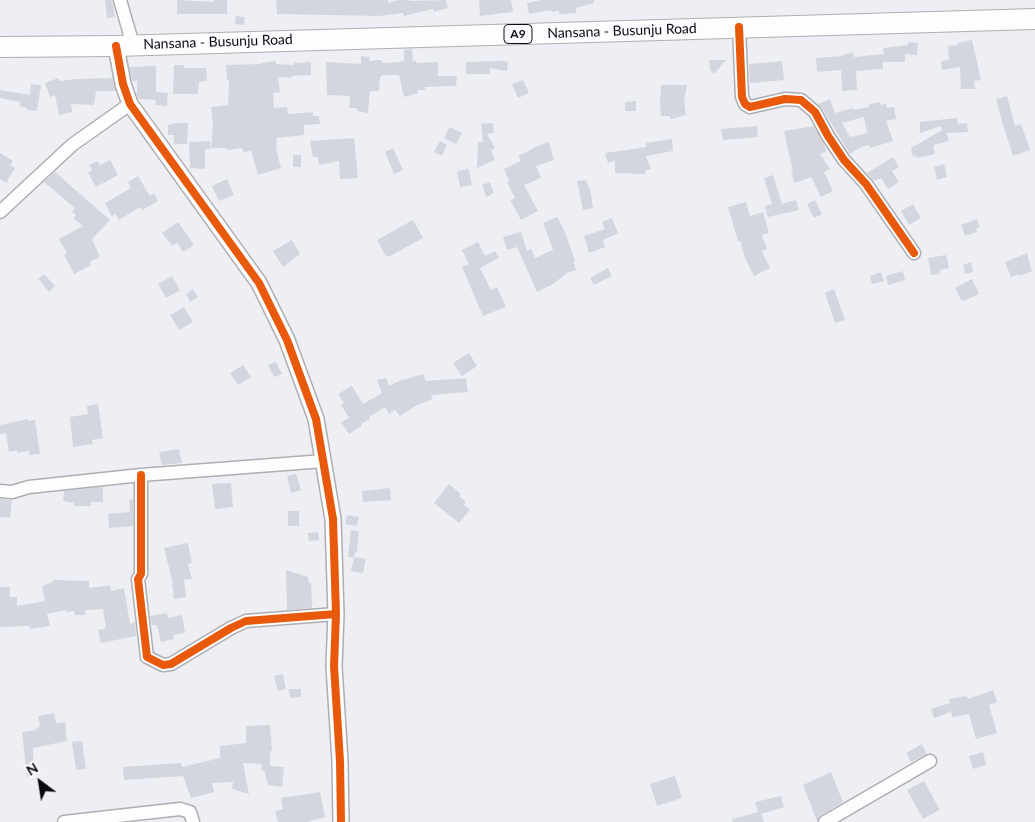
<!DOCTYPE html>
<html>
<head>
<meta charset="utf-8">
<style>
	body { margin:0 }
	#map { position:relative; width:1035px; height:822px; overflow:hidden; background:#eeeff4; font-family:Lato,sans-serif }
	canvas { display:block }
	.north { position:absolute; left:15px; top:757px; width:50px; height:50px; -webkit-text-stroke:4px #fbfbff; paint-order:stroke; rotate:329deg; font-size:14px; font-weight:700; line-height:20px; text-align:center; color:#0b0c0f }
	.north::after { content:''; display:block; margin:auto; width:18px; height:22px; background:#0b0c0f; clip-path:polygon(50% 0,100% 100%,50% 72%,0 100%) }
</style>
</head>
<body>
<div id="map">
<canvas width="1035" height="822"></canvas>
<div class="north">N</div>
</div>
<script>
const g = document.querySelector('canvas').getContext('2d');
g.lineJoin = 'round';
function fillPath(path, color) {
  g.fillStyle = color;
  g.fill(path, 'evenodd');
}
function shape(rows) {
  const path = new Path2D();
  for (const r of rows) {
    path.moveTo(r[0], r[1]);
    for (let i = 2; i < r.length; i += 2) path.lineTo(r[i], r[i + 1]);
  }
  return path;
}
function strokePath(path, color, width, dash) {
  g.strokeStyle = color;
  g.lineWidth = width;
  g.lineCap = dash ? 'butt' : 'round';
  g.setLineDash(dash || []);
  g.stroke(path);
}
function label(font, color, halo, rows, align = 'center') {
  g.font = font + ' Lato,sans-serif';
  g.lineWidth = 4;
  g.setLineDash([]);
  g.textBaseline = 'middle';
  g.strokeStyle = halo;
  g.fillStyle = color;
  for (const [text, x, y, turn = 0] of rows) {
    g.save();
    g.translate(x, y);
    g.rotate((+turn || 0) * Math.PI / 180);
    g.textAlign = isNaN(turn) ? turn : align;
    if (halo) g.strokeText(text, 0, 0);
    g.fillText(text, 0, 0);
    g.restore();
  }
}
const building = shape([
	[105,0,112,0,115,17,107,18],
	[177,0,214,2,214,0,227,0,227,14,177,14],
	[276,0,388,0,388,3,399,0,409,0,410,1,446,0,448,8,434,12,433,9,404,16,403,13,379,16,277,14],
	[479,0,511,0,513,12,480,16],
	[541,0,594,0,594,3,576,8,576,13,559,14,559,11,552,12,551,10,529,14,527,3],
	[236,16,245,17,244,25,235,24],
	[972,40,981,80,974,81,975,89,961,89,960,67,942,70,941,61,949,60,948,46,958,45,957,43],
	[908,42,918,43,917,55,905,54,905,62,883,62,883,69,856,71,857,90,842,91,841,70,817,72,816,58,841,56,853,52,854,57,884,54,883,48,908,45],
	[412,49,413,61,416,61,416,63,438,62,438,76,457,76,456,86,425,87,425,90,417,90,418,93,404,97,399,75,382,75,380,77,379,91,370,91,368,113,357,111,357,108,349,108,350,96,327,95,326,62,361,64,361,56,370,57,369,61,381,60,382,63,401,62,401,61,404,61,404,50],
	[709,60,726,60,714,74,710,70],
	[276,61,276,64,294,65,294,63,311,62,311,75,292,76,291,78,278,77,280,92,273,93,274,108,287,107,288,114,313,112,313,116,319,116,320,124,304,125,304,135,277,138,276,149,281,168,258,175,251,150,244,153,242,148,227,150,227,148,211,148,213,126,211,107,228,105,229,80,227,80,226,65,261,64,261,63],
	[502,61,508,62,507,71,490,68,490,74,466,74,466,62],
	[782,61,784,80,750,83,749,64],
	[174,65,184,65,184,68,206,68,207,81,199,82,198,94,173,94],
	[156,66,156,92,168,93,167,106,155,105,156,100,138,99,137,94,137,81,132,81,129,67],
	[58,78,60,81,76,79,112,78,116,91,96,91,94,105,71,104,72,112,59,115,55,95,50,97,45,83],
	[523,80,529,93,518,98,512,84],
	[31,84,41,85,37,111,27,110,27,108,19,106,20,102,0,98,0,90,30,95],
	[661,85,687,85,684,101,686,115,671,119,670,116,661,116,660,102],
	[1007,96,1015,126,1021,124,1030,150,1013,156,1003,125,996,99],
	[830,99,835,113,853,108,853,110,869,107,869,104,880,102,880,105,886,104,887,108,894,107,896,119,886,121,893,141,870,148,869,145,861,147,850,154,822,108,818,104],
	[864,117,867,133,850,137,842,123],
	[636,101,636,111,625,111,625,102],
	[957,118,958,124,967,123,968,132,947,133,949,141,933,145,935,154,917,158,916,156,913,157,911,148,942,130,941,126,920,133,920,122],
	[481,121,482,124,493,123,494,133,487,134,495,148,491,150,495,160,477,168,478,142,483,142],
	[176,123,188,123,187,144,174,144,174,135,168,135,168,125],
	[757,126,758,137,723,140,721,129],
	[814,126,824,144,826,152,820,154,830,169,824,172,833,191,821,197,811,177,795,183,791,173,793,172,784,131],
	[450,127,462,133,456,144,444,138],
	[354,138,358,178,340,179,339,161,319,165,318,157,313,157,310,141],
	[672,139,673,151,646,156,651,169,645,171,645,174,615,173,615,161,608,163,605,153,646,147,646,143],
	[210,141,210,149,205,149,205,169,190,168,189,142],
	[440,141,447,145,442,156,434,152],
	[549,142,554,160,536,166,541,178,524,185,538,211,521,220,510,200,515,198,507,182,509,181,504,169,521,161,518,156,534,148,534,147],
	[393,148,403,170,394,174,385,152],
	[0,153,13,161,10,165,15,168,6,183,0,179],
	[293,155,301,155,301,167,293,167],
	[893,157,899,167,892,171,899,182,888,189,881,178,874,181,867,173],
	[110,160,118,175,96,187,88,172,92,170,89,165,98,161,100,165],
	[944,164,947,177,937,180,934,167],
	[469,169,472,185,460,187,457,171],
	[55,172,110,220,92,239,100,257,90,262,91,265,74,274,64,255,67,253,59,239,83,226,73,218,76,215,72,212,75,208,44,182],
	[773,175,782,204,796,200,799,210,768,217,765,206,772,204,764,178],
	[138,176,150,196,154,193,158,201,142,210,140,207,119,220,115,214,112,217,105,203,131,188,128,182],
	[227,179,234,195,219,201,212,186],
	[586,180,591,193,593,208,583,210,577,181],
	[490,182,494,193,486,197,482,185],
	[815,200,822,214,814,218,807,204],
	[746,202,750,216,763,212,769,233,762,235,767,249,762,251,770,268,754,276,745,258,740,241,738,241,728,207],
	[913,204,921,218,909,225,901,211],
	[557,217,565,232,575,261,573,261,576,270,567,273,553,284,537,292,517,247,507,250,503,237,521,232,527,251,531,249,535,258,553,250,543,223],
	[612,218,618,233,603,240,605,247,589,253,584,236,605,229,602,222],
	[977,219,980,227,976,229,977,232,965,236,961,225],
	[413,220,423,238,390,256,386,256,377,240],
	[178,222,194,245,183,252,177,243,172,246,162,233],
	[292,240,300,254,283,267,273,251],
	[478,242,485,256,495,251,499,258,480,268,491,290,497,287,506,307,483,316,462,267,469,264,462,250],
	[1027,253,1032,271,1020,276,1019,274,1011,277,1005,262],
	[946,255,949,268,939,270,940,274,931,275,928,258],
	[971,262,973,272,965,274,963,265],
	[608,268,612,276,594,285,590,278],
	[903,271,905,280,888,285,886,276],
	[881,272,884,281,872,284,870,276],
	[44,274,55,286,49,292,38,279],
	[172,276,180,290,166,298,158,284],
	[972,279,979,294,964,301,963,299,961,300,955,288],
	[193,289,198,297,190,302,186,294],
	[834,289,845,320,835,323,825,293],
	[184,307,193,322,179,330,170,315],
	[469,353,477,366,462,376,453,363],
	[276,362,282,374,274,377,268,365],
	[243,365,251,377,238,385,230,373],
	[423,374,426,381,466,378,468,392,431,395,433,399,417,405,400,416,395,410,389,414,385,407,369,417,370,419,361,424,362,426,349,434,341,422,349,418,341,405,344,403,338,394,352,386,363,404,382,393,377,380,386,378,389,386,399,381],
	[98,404,103,438,92,440,93,444,73,447,70,417,88,414,87,406],
	[28,419,28,421,35,420,40,454,29,455,29,451,17,453,17,450,9,452,6,433,0,434,0,425],
	[179,449,182,463,162,465,159,452],
	[296,474,301,490,291,493,287,476],
	[231,483,233,507,215,509,212,484],
	[449,484,461,494,459,496,466,502,464,505,470,510,459,523,434,503],
	[103,487,103,502,91,502,91,506,74,506,74,503,63,501,64,491],
	[390,488,391,500,363,502,362,491],
	[0,499,12,500,10,518,0,517],
	[133,499,133,526,109,528,108,514,130,512,129,500],
	[288,511,299,511,299,526,288,526],
	[347,515,359,517,357,526,345,524],
	[351,530,359,531,357,552,355,552,354,557,366,559,363,573,351,571,354,557,348,557],
	[318,532,319,540,309,541,308,533],
	[188,543,192,563,188,564,192,579,184,580,186,597,174,599,172,584,173,584,164,548],
	[286,570,308,577,309,583,311,583,312,608,287,610],
	[53,580,89,581,89,588,110,585,111,591,124,588,130,624,135,622,136,636,101,643,98,630,106,628,103,609,85,610,86,615,75,615,74,611,66,612,66,610,47,614,50,626,30,629,30,626,0,627,0,587,10,587,10,597,17,597,17,606,45,601,42,586,53,582],
	[167,613,168,618,182,615,185,633,173,635,174,639,161,642,157,625,152,625,150,616],
	[283,674,286,689,278,691,274,676],
	[289,689,301,689,301,697,290,698],
	[993,690,997,702,989,705,997,733,976,739,969,714,952,717,951,712,934,718,931,709,950,703,949,699,967,696,968,699],
	[54,713,56,723,65,722,67,741,33,748,34,775,27,777,22,732,36,730,36,728,40,727,38,716],
	[270,725,272,751,270,751,270,766,284,767,282,787,268,785,264,770,261,771,262,764,243,763,249,794,232,789,233,782,212,783,214,792,191,798,183,776,124,780,123,767,181,763,182,767,220,758,220,746,246,743,246,726],
	[82,741,86,769,76,770,72,742],
	[922,744,927,754,911,762,906,753],
	[983,752,986,765,973,769,969,756],
	[831,772,843,802,821,815,817,821,803,785],
	[675,776,682,798,657,806,650,784],
	[924,781,940,810,923,819,907,790],
	[320,792,325,817,307,822,278,822,275,811,283,809,281,798],
	[781,796,784,807,761,814,764,822,733,822,732,819,758,812,755,802]
]);
const minor = shape([
	[120,0,133,45],
	[739,27,742,97,745,104,750,107,785,99,801,100,815,112,828,136,844,160,866,184,914,253],
	[0,212,72,145,130,104],
	[141,475,141,574,138,579,147,657,163,665,171,664,231,628,246,621,336,614],
	[0,491,12,492,29,487,141,475,324,461],
	[64,822,180,809,190,812,193,822],
	[825,822,930,761]
]);
const tertiary = shape([
	[116,46,123,84,130,104,259,283,287,340,316,419,333,519,336,614,334,666,340,761,341,822]
]);
const primary = shape([
	[0,47,116,46,1035,19]
]);
const cycleway = shape([
	[739,27,742,97,745,104,750,107,785,99,801,100,815,112,828,136,844,160,866,184,914,253],
	[116,46,123,84,130,104,259,283,287,340,316,419,333,519,336,614,334,666,340,761,341,822],
	[141,475,141,574,138,579,147,657,163,665,171,664,231,628,246,621,336,614]
]);
const shields = [
	[518,34,28]
];
const shieldNames = [
	["A9",518,34]
];
const streetNames = [
	["Nansana - Busunju Road",622,31,-2],
	["Nansana - Busunju Road",218,42,-2]
];
fillPath(building, '#d4d6df');
strokePath(minor, '#aeaeb2', 15);
strokePath(tertiary, '#aeaeb2', 18);
strokePath(primary, '#aeaeb2', 22);
strokePath(minor, '#fcfdfd', 12);
strokePath(tertiary, '#fcfdfd', 15);
strokePath(primary, '#fcfdfd', 20);
strokePath(cycleway, '#e8590c', 8);
for (const [x, y, w] of shields) {
  const box = new Path2D();
  box.roundRect(x - w / 2, y - 9.5, w, 19, 4);
  g.fillStyle = '#fbfbff';
  g.fill(box);
  strokePath(box, '#0b0c0f', 1);
}
label('bold 12px', '#0b0c0f', null, shieldNames);
label('14px', '#0b0c0f', '#fbfbff', streetNames);
</script>
</body>
</html>
